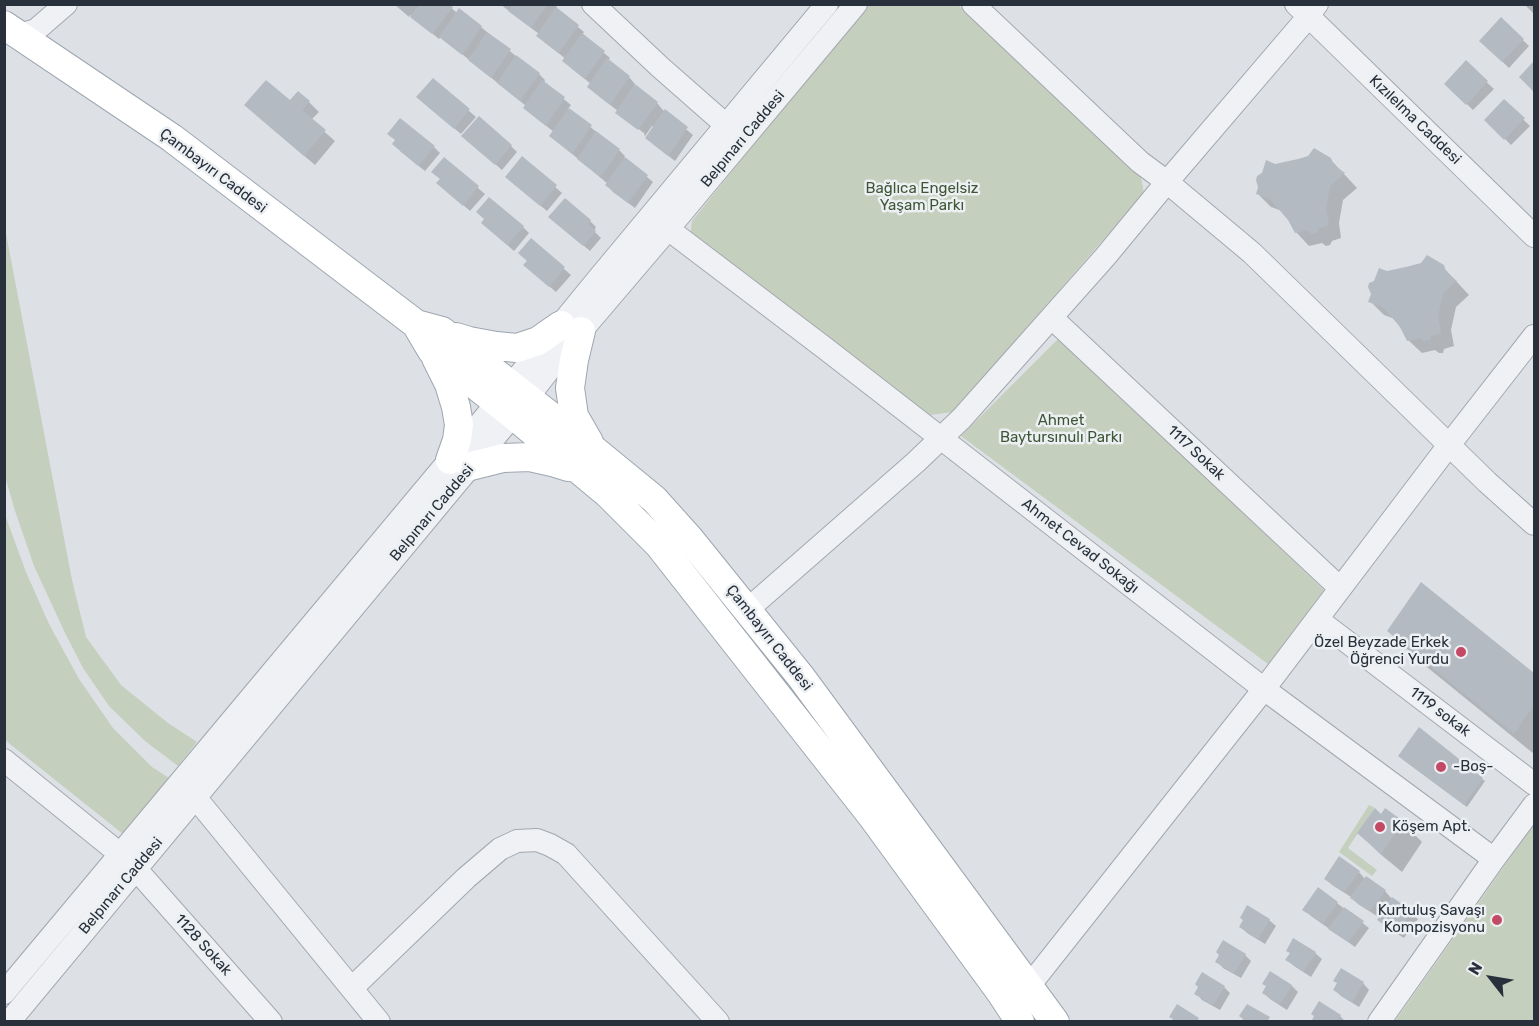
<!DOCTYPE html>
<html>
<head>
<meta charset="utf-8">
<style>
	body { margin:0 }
	#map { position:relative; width:1539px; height:1026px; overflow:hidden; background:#dde1e6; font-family:Rubik,sans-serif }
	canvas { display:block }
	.frame { position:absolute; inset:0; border:6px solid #27303b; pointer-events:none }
	.north { position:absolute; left:1461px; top:948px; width:60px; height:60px; -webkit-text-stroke:4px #ecf0f3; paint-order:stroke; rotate:301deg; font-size:16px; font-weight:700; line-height:24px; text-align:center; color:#27303b }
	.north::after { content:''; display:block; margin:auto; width:21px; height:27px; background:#27303b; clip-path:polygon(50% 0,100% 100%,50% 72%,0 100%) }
</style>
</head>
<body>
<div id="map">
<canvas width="1539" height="1026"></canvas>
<div class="frame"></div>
<div class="north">N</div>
</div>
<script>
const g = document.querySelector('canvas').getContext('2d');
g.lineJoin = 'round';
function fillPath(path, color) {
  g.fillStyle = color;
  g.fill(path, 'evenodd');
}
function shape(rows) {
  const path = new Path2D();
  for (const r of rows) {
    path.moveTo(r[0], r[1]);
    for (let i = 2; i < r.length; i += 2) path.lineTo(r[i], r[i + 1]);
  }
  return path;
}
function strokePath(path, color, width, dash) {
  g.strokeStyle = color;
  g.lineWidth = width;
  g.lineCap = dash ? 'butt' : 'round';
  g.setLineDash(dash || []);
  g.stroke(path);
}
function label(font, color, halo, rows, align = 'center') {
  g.font = font + ' Rubik,sans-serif';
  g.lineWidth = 5;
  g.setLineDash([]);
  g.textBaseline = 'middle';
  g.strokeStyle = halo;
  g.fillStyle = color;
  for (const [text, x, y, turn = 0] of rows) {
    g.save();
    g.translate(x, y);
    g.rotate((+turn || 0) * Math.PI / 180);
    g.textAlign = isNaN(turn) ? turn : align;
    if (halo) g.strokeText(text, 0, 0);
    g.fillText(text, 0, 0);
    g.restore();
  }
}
const green = shape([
	[866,5,958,5,1141,177,1144,193,953,412,930,415,690,238,692,221],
	[5,228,72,580,86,637,121,685,168,723,197,742,178,766,145,741,109,706,83,668,65,633,34,566,15,511,4,473],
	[1059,338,1324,590,1268,664,961,436],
	[4,512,26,572,49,624,79,679,113,728,152,767,169,778,123,834,5,740],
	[1369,805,1375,808,1348,848,1377,870,1372,876,1339,852],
	[1534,824,1534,1021,1395,1021]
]);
const shadow = shape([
	[394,4,447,4,457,13,481,27,517,57,539,74,545,80,544,83,571,105,568,109,619,150,625,156,624,158,653,182,635,208,613,192,607,185,608,184,558,142,554,132,531,114,525,108,526,106,441,37,439,39,410,15,409,17],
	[500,4,554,4,557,7,556,9,584,32,582,35,610,58,608,61,629,77,635,84,634,85,657,103,663,110,693,135,675,161,653,144,654,127,652,126,645,136,644,135,645,134,622,116,618,111,595,93,591,84,571,68,566,59,544,42,539,34],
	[1524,4,1534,4,1534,14],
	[1501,19,1529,46,1509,68,1481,41],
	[1466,63,1494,89,1473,110,1446,84],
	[433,80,476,117,461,134,424,103],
	[1504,101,1530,126,1511,145,1486,120],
	[309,102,319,112,311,120,335,141,315,165,256,115,291,103],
	[470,142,511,146,517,152,502,170],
	[434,147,440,153,425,171,400,151],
	[522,158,562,193,547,211,513,183],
	[444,159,485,194,470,211,445,189,441,180],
	[1330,159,1357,188,1343,200,1339,223,1341,238,1332,241,1330,245,1326,246,1322,243,1309,246,1296,232,1289,219,1282,211,1271,207,1258,194,1275,165],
	[590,221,596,227,594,231,601,238,590,251,557,223],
	[523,227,529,233,514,251,489,229],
	[531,240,571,275,556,292,531,271,528,261],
	[1443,267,1469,295,1456,307,1451,330,1454,346,1444,349,1443,353,1439,353,1435,350,1422,353,1408,340,1395,319,1384,315,1370,301,1387,273],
	[1421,584,1534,675,1534,754,1417,659,1389,631],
	[1402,759,1482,779,1485,781,1467,807],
	[1381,816,1402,822,1422,842,1402,872,1379,853,1359,833],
	[1359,872,1365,879,1385,891,1391,898,1411,913,1418,919,1404,938,1385,926,1378,919,1380,918,1358,904,1351,897,1332,885,1326,879],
	[1337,903,1369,928,1355,947,1311,916,1304,909],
	[1269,920,1276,926,1265,944,1247,933,1241,927],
	[1315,953,1322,959,1311,977,1294,966,1287,960,1291,954],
	[1221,955,1245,955,1251,961,1241,978,1223,968,1217,961],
	[1270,973,1292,986,1298,992,1287,1010,1270,999,1264,993,1267,987],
	[1363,983,1369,990,1359,1007,1341,996,1335,990],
	[1200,987,1224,987,1230,993,1220,1010,1202,1000,1196,993],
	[1340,1016,1346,1022,1313,1022]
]);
const building = shape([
	[420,4,449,4,453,7,432,34,410,17],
	[513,4,548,4,531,28,508,11],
	[556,7,579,25,559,53,536,36],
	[459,8,482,26,462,55,439,37],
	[1501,17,1524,39,1502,62,1479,41],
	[487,32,511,49,491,78,468,60],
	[582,33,605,51,585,79,562,61],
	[516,55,540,73,520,101,497,83],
	[607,58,630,76,610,105,587,87],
	[1466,60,1488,81,1466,105,1444,84],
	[1534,61,1534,92,1519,77],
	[433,78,470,109,454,129,416,97],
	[266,80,290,100,298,91,310,101,302,110,326,130,304,156,244,105],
	[542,80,565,97,546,126,523,108],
	[635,84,658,102,638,130,615,113],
	[1504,99,1525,118,1504,140,1484,120],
	[569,108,592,125,572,154,549,136],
	[665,109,688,127,668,156,645,138],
	[479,116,512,145,495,165,461,136],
	[400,118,435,146,418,166,392,144,395,140,387,134],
	[596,131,620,149,600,177,577,159],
	[1314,148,1331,158,1334,165,1345,173,1330,186,1326,209,1329,225,1319,228,1317,232,1312,234,1307,230,1295,233,1288,220,1270,199,1256,194,1258,187,1256,180,1257,176,1262,173,1266,160,1275,164,1298,159,1308,156],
	[522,156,557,185,540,206,505,177],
	[444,157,479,186,463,206,436,183,440,179,431,172],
	[625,157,648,175,628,203,605,185],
	[489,197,524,226,507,245,481,223,484,219,476,212],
	[565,198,591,220,588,224,596,231,583,246,548,217],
	[531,238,565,267,549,287,523,265,527,261,518,253],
	[1427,255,1444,265,1446,272,1457,281,1443,293,1438,316,1441,333,1431,336,1430,340,1424,341,1420,338,1407,341,1400,327,1383,307,1368,302,1371,294,1368,287,1369,283,1374,281,1379,268,1387,271,1410,266,1421,263],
	[1421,582,1534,673,1534,705,1514,734,1387,631],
	[1419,727,1483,778,1464,805,1398,756],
	[1375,808,1381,814,1385,808,1403,821,1381,854,1357,833],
	[1339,856,1360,871,1344,892,1324,879],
	[1366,876,1386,890,1370,911,1350,898],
	[1318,887,1338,902,1323,923,1302,910],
	[1392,897,1412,911,1397,933,1377,920],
	[1247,905,1270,919,1258,939,1239,927,1243,920,1240,918],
	[1344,907,1364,921,1348,942,1328,929],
	[1293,938,1316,952,1304,971,1285,960,1290,953,1286,951],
	[1223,940,1246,954,1234,973,1215,962,1219,955,1216,952],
	[1341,968,1364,982,1352,1002,1333,990,1337,983,1333,981],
	[1270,971,1292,985,1280,1004,1262,993,1266,986,1262,984],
	[1202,972,1225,986,1213,1005,1194,994,1198,987,1195,984],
	[1319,1001,1341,1015,1337,1022,1311,1022,1314,1016,1311,1014],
	[1177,1004,1199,1018,1197,1022,1171,1022,1173,1019,1169,1017],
	[1247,1004,1270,1017,1267,1022,1241,1022,1243,1019,1239,1016]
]);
const minor = shape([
	[593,4,660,67,726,125],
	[973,4,1140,162,1167,182,1252,253,1487,482,1534,524],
	[1296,4,1534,236],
	[19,35,36,30,66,4],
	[668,229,826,349,1264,689,1494,859],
	[1052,318,1340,588],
	[747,610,916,462,962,418,1105,257,1167,182,1303,23,1317,4],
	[1317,619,1534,784],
	[4,760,120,854],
	[195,797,379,1022],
	[135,868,271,1022],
	[1029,986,1264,689,1449,445,1534,336],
	[352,988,466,878,500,849,517,841,537,840,550,845,566,854,718,1022],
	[4,993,478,426,598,279,827,4],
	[9,1022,528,397,559,357,668,229,856,4],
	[1379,1022,1494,859,1534,805]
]);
const major = shape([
	[4,25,172,138,416,324,442,331,593,449,654,499,689,538,801,677,1055,1022],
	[416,324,432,351,513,415,608,494,659,545,871,815,1001,993,1020,1022],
	[581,331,574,360,570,388,574,416,589,442],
	[456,337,469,341,496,346,517,348,538,341,561,325],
	[436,358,449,384,456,407,459,425,457,440,450,460],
	[471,466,503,458,530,457,552,462,568,467]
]);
const markers = [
	[1461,652,6,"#c44965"],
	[1441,767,6,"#c44965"],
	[1380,827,6,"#c44965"],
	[1497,920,6,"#c44965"]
];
const streetNames = [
	["Kızılelma Caddesi",1415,120,44],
	["Belpınarı Caddesi",743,139,-50],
	["Çambayırı Caddesi",213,171,37],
	["1117 Sokak",1196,453,43],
	["Belpınarı Caddesi",432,513,-50],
	["Ahmet Cevad Sokağı",1080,546,38],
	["Çambayırı Caddesi",769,638,52],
	["1119 sokak",1440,712,37],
	["Belpınarı Caddesi",121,886,-50],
	["1128 Sokak",203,945,48]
];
const parkNames = [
	["Bağlıca Engelsiz",922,189],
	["Yaşam Parkı",922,206],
	["Ahmet",1061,421],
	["Baytursınulı Parkı",1061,438]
];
const poiNames = [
	["Özel Beyzade Erkek",1449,643],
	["Öğrenci Yurdu",1449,660],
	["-Boş-",1453,767,"left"],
	["Köşem Apt.",1392,827,"left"],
	["Kurtuluş Savaşı",1485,911],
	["Kompozisyonu",1485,928]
];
fillPath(green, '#c4cfbe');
fillPath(shadow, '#0003');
fillPath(building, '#b4bac2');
strokePath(minor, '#a3a8af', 24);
strokePath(major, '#9da6b0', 30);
strokePath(minor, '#eff1f4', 22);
strokePath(major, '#fff', 28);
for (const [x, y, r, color] of markers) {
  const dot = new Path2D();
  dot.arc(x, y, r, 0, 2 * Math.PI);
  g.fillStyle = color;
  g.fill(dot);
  strokePath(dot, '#ecf0f3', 2);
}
label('15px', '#27303b', '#ecf0f3', streetNames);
label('15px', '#3e5636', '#ecf0f3', parkNames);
label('15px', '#27303b', '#ecf0f3', poiNames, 'right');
</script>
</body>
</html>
